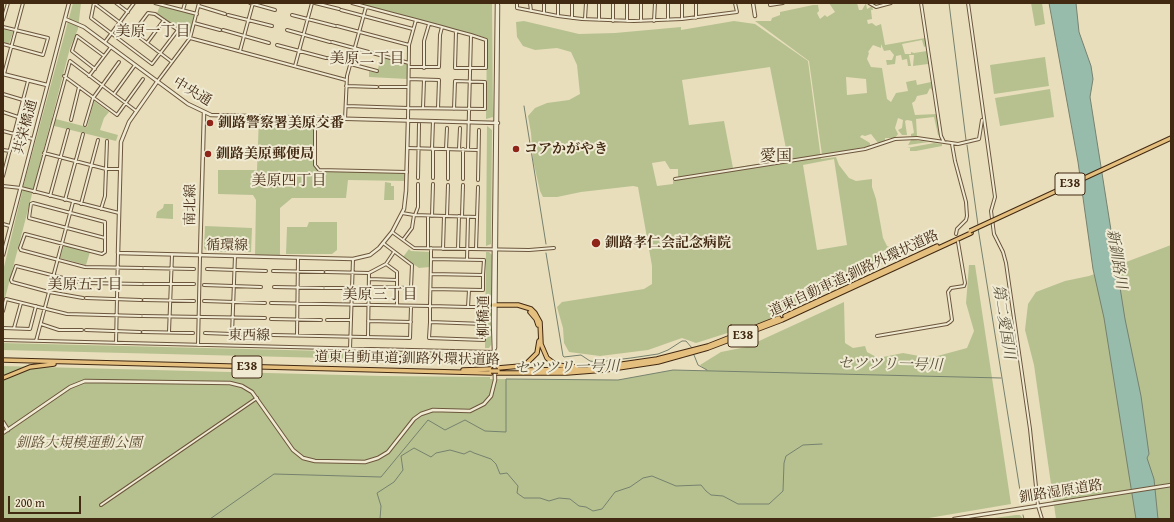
<!DOCTYPE html>
<html>
<head>
<meta charset="utf-8">
<style>
	body { margin:0 }
	#map { position:relative; width:1174px; height:522px; overflow:hidden; background:#e8debb; font-family:"Gentium Book Plus",serif }
	canvas { display:block }
	.frame { position:absolute; inset:0; border:4px solid #422912; pointer-events:none }
	.scale { position:absolute; left:8px; top:496px; width:73px; height:18px; box-sizing:border-box; border:2px solid #422912; border-top:0; padding-left:5px; font-size:12px; line-height:14px; white-space:nowrap; color:#422912; -webkit-text-stroke:3px #f0ead3; paint-order:stroke }
</style>
</head>
<body>
<div id="map">
<canvas width="1174" height="522"></canvas>
<div class="frame"></div>
<div class="scale">200 m</div>
</div>
<script>
const g = document.querySelector('canvas').getContext('2d');
g.lineJoin = 'round';
function fillPath(path, color) {
  g.fillStyle = color;
  g.fill(path, 'evenodd');
}
function shape(rows) {
  const path = new Path2D();
  for (const r of rows) {
    path.moveTo(r[0], r[1]);
    for (let i = 2; i < r.length; i += 2) path.lineTo(r[i], r[i + 1]);
  }
  return path;
}
function strokePath(path, color, width, dash) {
  g.strokeStyle = color;
  g.lineWidth = width;
  g.lineCap = dash ? 'butt' : 'round';
  g.setLineDash(dash || []);
  g.stroke(path);
}
function label(font, color, halo, rows, align = 'center') {
  g.font = font + ' "Gentium Book Plus","Noto Serif JP",serif';
  g.lineWidth = 4;
  g.setLineDash([]);
  g.textBaseline = 'middle';
  g.strokeStyle = halo;
  g.fillStyle = color;
  for (const [text, x, y, turn = 0] of rows) {
    g.save();
    g.translate(x, y);
    g.rotate((+turn || 0) * Math.PI / 180);
    g.textAlign = isNaN(turn) ? turn : align;
    if (halo) g.strokeText(text, 0, 0);
    g.fillText(text, 0, 0);
    g.restore();
  }
}
const green = shape([
	[73,3,81,3,78,29,70,48,52,118,87,127,94,101,109,112,104,118,100,130,118,135,116,141,50,125,3,306,3,271,25,180],
	[356,3,492,3,493,117,486,119,487,38],
	[829,3,857,3,859,10,862,10,866,3,867,9,872,6,873,10,871,10,872,19,867,20,868,24,872,23,876,26,881,24,885,45,925,38,926,46,924,47,922,40,902,44,905,54,911,54,911,52,914,53,927,51,928,64,913,66,914,55,909,55,911,66,908,66,907,59,902,60,901,55,896,56,895,64,887,65,886,60,892,60,894,55,890,50,884,51,881,44,881,48,873,45,868,52,869,53,867,59,871,67,882,68,887,99,891,102,896,93,908,91,906,82,916,80,917,85,931,82,933,91,930,88,927,94,917,96,915,101,912,103,915,115,937,114,940,136,938,135,934,117,916,119,917,136,911,136,911,134,914,133,912,121,907,120,905,121,907,135,902,135,898,130,902,128,903,120,898,118,895,128,898,134,895,138,885,138,885,141,878,143,871,134,865,136,862,135,860,137,870,143,870,146,822,155,809,61,755,21,771,21,772,18,780,15,780,12,813,5,818,5,819,11,817,13,820,19,825,15,827,17,835,12],
	[846,77,866,79,867,93,847,95],
	[1031,3,1042,3,1045,24,1035,26],
	[160,6,195,15,190,33,187,35,157,13],
	[524,21,579,34,615,33,681,27,681,30,734,21,755,24,808,61,821,159,836,157,839,165,849,178,856,181,872,179,872,187,876,199,883,238,887,246,896,250,897,255,891,260,843,281,765,321,696,343,682,338,648,350,600,356,569,352,564,343,563,328,557,307,562,302,644,289,652,284,652,266,638,187,633,186,581,192,557,197,543,197,540,191,533,160,531,133,528,116,535,108,547,103,569,100,580,94,577,65,571,52,557,48,535,50,523,46,517,37,516,22],
	[770,67,788,159,733,168,724,121,689,125,682,80],
	[834,159,847,245,817,250,803,165],
	[665,161,670,169,678,169,678,179,673,181,673,184,657,186,652,163],
	[3,29,13,32,9,44,3,42],
	[381,57,407,64,407,79,369,77,369,71,377,73],
	[1045,57,1049,86,994,94,990,65],
	[1050,89,1054,117,1000,126,995,98],
	[259,117,315,119,315,165,319,170,407,172,406,181,348,180,346,198,292,198,280,208,280,258,255,257,256,200,253,195,218,194,218,170,257,170],
	[487,126,492,130,491,244,486,246],
	[911,140,914,140,929,142,908,145],
	[934,143,942,144,942,146,916,151,910,151,910,148,907,148],
	[385,182,391,183,391,186,394,186,394,200,384,200],
	[164,204,173,204,173,219,156,218,157,212,163,208],
	[309,222,337,222,337,250,332,254,286,254,287,227,307,227],
	[205,226,252,228,251,252,208,252,204,248],
	[64,245,90,252,86,265,60,258],
	[1171,245,1171,519,1056,519,1034,365,1025,330,1028,304,1036,292,1065,281,1089,276],
	[409,249,411,251,429,252,430,267,419,268,403,257],
	[486,252,489,252,492,255,491,345,489,348,485,348],
	[969,265,975,265,1011,504,923,519,3,519,3,366,381,376,490,377,490,379,506,379,618,380,673,370,707,371,700,365,721,352,746,347,844,302,845,343,853,348,865,346,867,352,878,358,903,353,930,358,967,348,974,331,966,303],
	[3,343,489,355,489,362,3,350],
	[1016,515,1020,515,1023,519,987,519]
]);
const water = shape([
	[1049,3,1076,3,1079,32,1091,66,1093,79,1090,97,1125,319,1141,396,1149,454,1147,458,1154,479,1158,519,1136,519,1104,318,1093,269,1078,162,1049,3]
]);
const stream = shape([
	[949,3,966,140],
	[524,106,546,244],
	[967,145,978,225],
	[978,228,1022,503],
	[546,253,563,356,564,357,581,355,590,361,597,362,631,358,658,354,668,350,682,341,686,341,692,348],
	[694,355,698,365,707,370],
	[1023,515,1024,519],
	[210,519,274,474,381,477,428,420,445,430,465,420,485,431,506,432,506,379,618,380,673,370,1001,378],
	[380,519,381,506,377,493,394,482,403,470,401,456,414,448,431,457,436,453,450,450,464,454,470,451,474,453,491,459,496,464,500,474,507,473,518,486,517,493,524,498,540,498,549,501,559,498,570,499,579,506,586,507,593,511,602,509,615,492,630,487,643,478,652,476,676,486,701,485,706,491,711,495,723,496,738,504,769,504,783,491,784,463,786,456,803,445,822,444]
]);
const minor = shape([
	[94,3,91,18,152,64,178,30,155,14,148,13,133,33],
	[94,3,172,62],
	[116,3,128,12],
	[155,3,197,14],
	[250,3,275,10],
	[315,3,339,9],
	[352,3,393,14,416,20,442,27,456,31,471,35,486,40,486,68,455,68,456,31],
	[517,3,517,8,558,16,582,19,634,21,682,19,737,12,735,3],
	[530,3,531,11],
	[599,3,599,20],
	[613,3,613,21],
	[627,3,627,21],
	[641,3,641,21],
	[682,3,682,19],
	[770,3,770,5,783,3],
	[869,3,876,7,891,3],
	[921,3,941,136,944,142],
	[968,3,995,197,991,211,994,234,1003,252,1006,263,1030,429,1038,506,1042,519],
	[199,6,225,14],
	[183,10,185,3],
	[341,10,413,29],
	[544,13,544,3],
	[228,15,272,26],
	[292,15,335,26],
	[558,16,558,3],
	[572,18,572,3],
	[696,18,696,3],
	[585,19,586,3],
	[3,20,8,3],
	[668,20,668,3],
	[654,21,655,3],
	[194,23,220,30],
	[337,26,409,45],
	[3,27,48,38,43,55,3,44],
	[223,30,269,43],
	[287,30,330,42],
	[190,38,199,3],
	[105,42,134,3],
	[332,42,409,63],
	[147,43,164,20],
	[277,45,326,58],
	[240,51,253,3],
	[328,58,377,71],
	[295,66,312,3],
	[409,67,439,67,440,35,442,27],
	[424,68,424,41,429,24],
	[95,69,72,51,77,36,104,56],
	[4,74,23,3],
	[64,76,117,115,143,79],
	[89,76,111,47],
	[409,79,439,80,438,108],
	[157,82,190,38,346,80],
	[346,86,377,87],
	[380,87,408,87],
	[3,94,23,100],
	[114,94,135,65],
	[346,106,408,108,485,109,485,82,455,81,454,109],
	[423,108,424,80],
	[3,112,18,117],
	[315,119,315,165,319,170,407,172],
	[345,119,347,76,366,7],
	[71,120,79,87],
	[408,120,409,45,416,20],
	[85,125,93,98,119,62],
	[3,131,33,139],
	[952,144,955,161,966,202,967,216,966,220,957,229,956,234],
	[407,148,478,150],
	[432,149,433,121],
	[446,149,447,128],
	[459,149,460,128],
	[468,149,471,35],
	[3,150,10,151],
	[44,153,106,169,120,169],
	[3,176,28,81],
	[418,178,419,124],
	[433,178,433,149],
	[448,179,448,149],
	[463,179,463,149],
	[675,179,865,149,895,139,917,138,958,144,979,139,982,120],
	[478,180,479,130],
	[3,186,21,188,119,213],
	[34,192,70,61,136,111],
	[50,196,68,130],
	[65,200,83,134],
	[81,204,98,140],
	[101,209,105,196,107,141],
	[402,213,414,215,477,217],
	[415,215,418,207,418,184],
	[432,216,433,184],
	[447,216,448,185],
	[462,216,463,185],
	[3,224,10,226],
	[392,232,414,248,529,250,554,248],
	[105,238,29,218,31,204,33,203,105,222,105,252,102,254,25,234,20,248,21,250,85,267,142,268],
	[403,240,412,228,414,215],
	[428,248,428,216],
	[443,249,444,216],
	[458,249,459,216],
	[476,249,478,187],
	[467,259,468,217],
	[386,264,397,272,397,305],
	[144,268,194,269],
	[207,269,266,271],
	[273,271,323,272],
	[326,272,369,273,386,264,394,252],
	[431,274,483,275],
	[369,279,397,280],
	[86,283,142,284],
	[144,284,194,284],
	[204,285,261,287],
	[274,287,323,288],
	[369,287,411,288,412,265,383,243],
	[325,288,352,288],
	[431,289,483,290,483,275,484,260,431,259],
	[83,298,49,292,12,282,11,280,16,266,83,283],
	[86,298,141,300],
	[144,300,194,301],
	[204,301,265,303],
	[271,303,430,306,468,307,483,307,484,340,429,338,430,322,430,306,431,259,431,248],
	[468,307,469,290],
	[3,311,6,299,67,314,141,316],
	[143,316,265,318],
	[271,319,321,320],
	[327,320,351,320],
	[368,321,411,322],
	[430,322,484,324],
	[41,324,59,330,82,330],
	[3,328,30,329,36,306],
	[14,328,21,303],
	[86,330,140,332],
	[143,332,193,333],
	[169,332,172,255],
	[205,333,259,335],
	[232,334,235,256],
	[273,335,410,338,411,307],
	[297,335,298,258],
	[877,336,947,324,950,322,952,320,948,292,951,288,964,286,965,283,958,242],
	[368,337,369,273],
	[3,340,494,352],
	[36,341,73,202],
	[116,343,118,253],
	[198,345,200,256],
	[350,349,353,259],
	[101,505,257,398]
]);
const tertiary = shape([
	[753,3,755,16],
	[65,19,84,27,188,104,211,115,498,123],
	[3,74,47,85],
	[157,82,129,122,121,142,118,253,353,259,370,255,379,248,392,232,404,209,406,191,408,121],
	[3,255,69,3],
	[200,256,204,113],
	[495,348,498,5],
	[3,422,8,430],
	[3,433,70,387,85,381,230,383,242,386,252,392,293,450,303,458,315,461,365,462,378,458,388,452,414,419,421,414,433,410,470,411,484,404,491,396,495,380,493,323,497,3],
	[954,519,1171,485]
]);
const motorway = shape([
	[494,305,518,305,531,309,535,313,540,322,541,344,547,358,556,365,576,367],
	[530,312,536,319,538,325],
	[785,316,937,246],
	[3,360,491,373],
	[498,368,521,366,526,364,537,353,539,341],
	[463,370,491,369],
	[529,370,588,369,657,359,708,346,779,318],
	[497,373,567,373,605,370,658,362,708,348,782,320,971,233],
	[3,378,30,367,54,364]
]);
const motorwayBridge = shape([
	[970,231,1171,138],
	[491,371,498,371]
]);
const markers = [
	[210,123,4,"#8f2418"],
	[516,149,4,"#8f2418"],
	[208,154,4,"#8f2418"],
	[596,243,5,"#8f2418"]
];
const shields = [
	[1070,184,30],
	[743,336,30],
	[247,367,30]
];
const shieldNames = [
	["E38",1070,184],
	["E38",743,336],
	["E38",247,367]
];
const streetNames = [
	["中央通",192,92,31],
	["共栄橋通",26,127,-75],
	["南北線",191,205,-89],
	["循環線",227,246,1],
	["道東自動車道;釧路外環状道路",854,274,-25],
	["柳橋通",484,316,-90],
	["東西線",249,336,1],
	["道東自動車道;釧路外環状道路",407,359,1],
	["釧路湿原道路",1061,492,-9]
];
const poiNames = [
	["釧路警察署美原交番",218,123],
	["コアかがやき",524,149],
	["釧路美原郵便局",216,154],
	["釧路孝仁会記念病院",605,243]
];
const parkNames = [
	["釧路大規模運動公園",79,443]
];
const neighbourhoodNames = [
	["美原一丁目",153,32],
	["美原二丁目",367,59],
	["美原四丁目",289,181],
	["美原五丁目",85,285],
	["美原三丁目",380,295]
];
const waterNames = [
	["新釧路川",1116,259,81],
	["第二愛国川",1003,322,81],
	["セツツリ一号川",890,365,1],
	["セツツリ一号川",567,368,-1]
];
const quarterNames = [
	["愛国",776,157]
];
fillPath(green, '#b7c190');
fillPath(water, '#98bcac');
strokePath(water, '#76816e', 1);
strokePath(stream, '#76816e', 1);
strokePath(minor, '#6c563c', 4);
strokePath(tertiary, '#6c563c', 4.5);
strokePath(motorway, '#422912', 5.5);
strokePath(minor, '#f0ead3', 2);
strokePath(tertiary, '#f0ead3', 2.5);
strokePath(motorway, '#e4bf7e', 3.5);
strokePath(motorwayBridge, '#422912', 5.5, []);
strokePath(motorwayBridge, '#e4bf7e', 3.5);
for (const [x, y, r, color] of markers) {
  const dot = new Path2D();
  dot.arc(x, y, r, 0, 2 * Math.PI);
  g.fillStyle = color;
  g.fill(dot);
  strokePath(dot, '#f0ead3', 1.5);
}
for (const [x, y, w] of shields) {
  const box = new Path2D();
  box.roundRect(x - w / 2, y - 11, w, 22, 3);
  g.fillStyle = '#f0ead3';
  g.fill(box);
  strokePath(box, '#422912', 1);
}
label('bold 13px', '#422912', null, shieldNames);
label('14px', '#422912', '#f0ead3', streetNames);
label('bold 14px', '#422912', '#f0ead3', poiNames, 'left');
label('italic 14px', '#5f4f32', '#f0ead3', parkNames);
label('15px', '#422912', '#f0ead3', neighbourhoodNames);
label('italic 15px', '#584e38', '#f0ead3', waterNames);
label('16px', '#422912', '#f0ead3', quarterNames);
</script>
</body>
</html>
